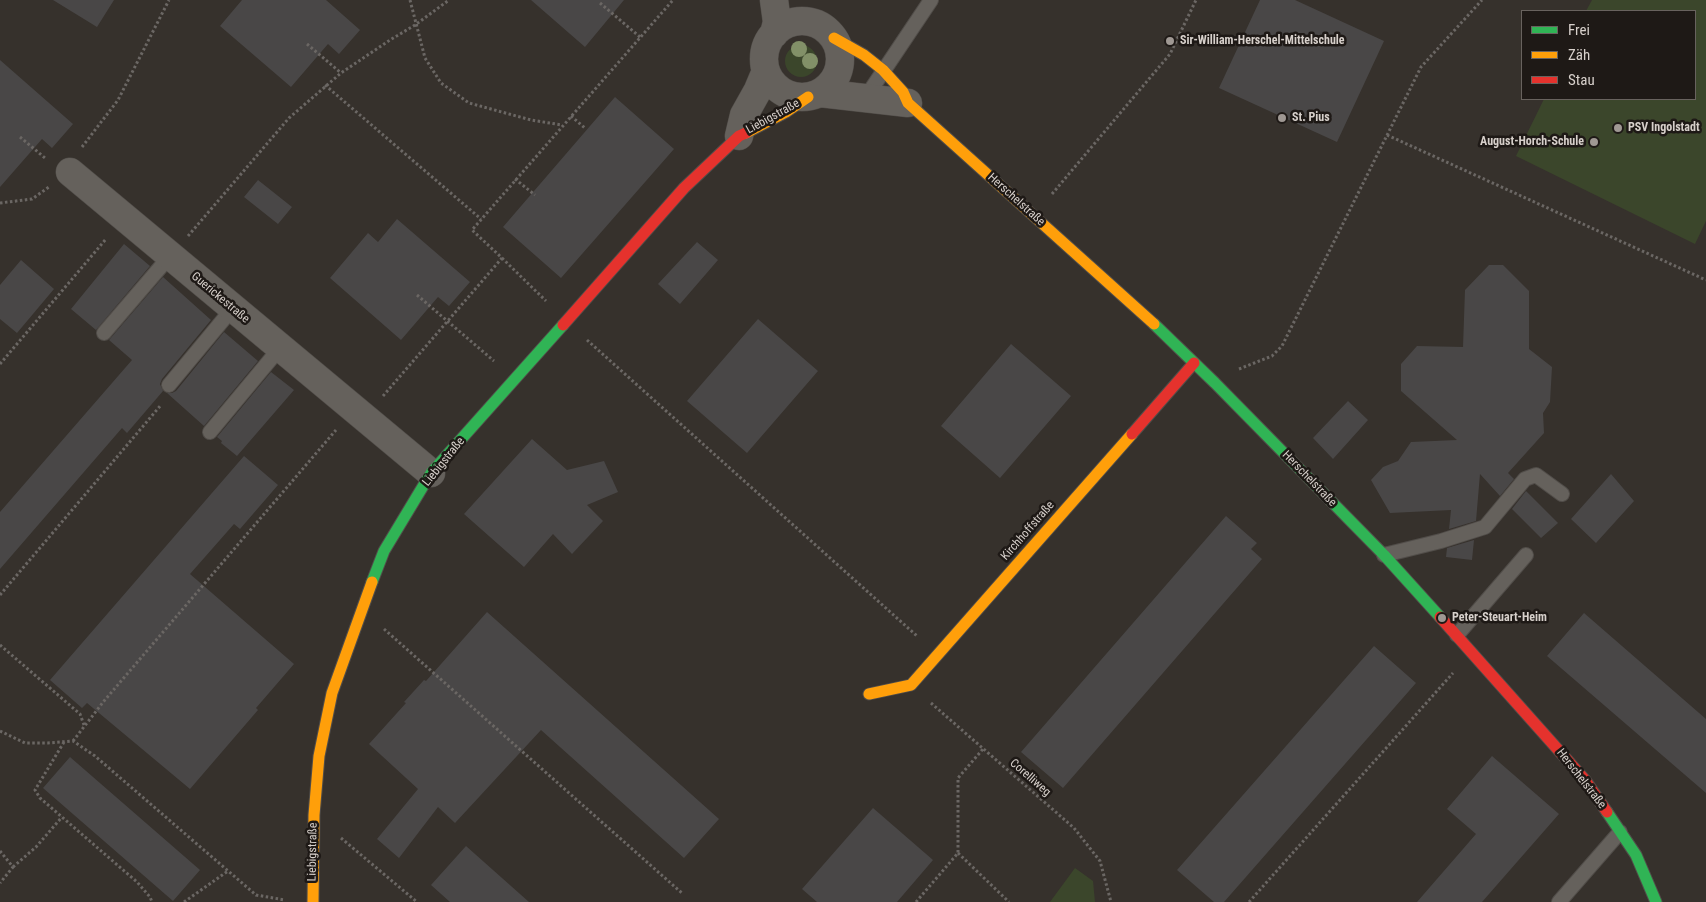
<!DOCTYPE html>
<html>
<head>
<meta charset="utf-8">
<style>
	body { margin:0 }
	#map { position:relative; width:1706px; height:902px; overflow:hidden; background:#36312c; font-family:"Roboto Condensed",sans-serif }
	canvas { display:block }
	.legend { position:absolute; left:1521px; top:10px; width:175px; height:90px; box-sizing:border-box; background:#1e1916; border:1px solid #68625e; margin:0; padding:6px 9px; list-style:none; font-size:15px; color:#d7d0cb }
	.legend li { display:flex; align-items:center; gap:10px; height:25px }
	.legend b { width:25px; border:1px solid #68625e }
</style>
</head>
<body>
<div id="map">
<canvas width="1706" height="902"></canvas>
<ul class="legend">
<li><b style="height:6px;background:#30b455"></b>Frei</li>
<li><b style="height:6px;background:#ff9f0a"></b>Zäh</li>
<li><b style="height:6px;background:#e5322d"></b>Stau</li>
</ul>
</div>
<script>
const g = document.querySelector('canvas').getContext('2d');
g.lineJoin = 'round';
function fillPath(path, color) {
  g.fillStyle = color;
  g.fill(path, 'evenodd');
}
function shape(rows) {
  const path = new Path2D();
  for (const r of rows) {
    if (r.length === 3) {
      path.moveTo(r[0] + r[2], r[1]);
      path.arc(r[0], r[1], r[2], 0, 2 * Math.PI);
      continue;
    }
    path.moveTo(r[0], r[1]);
    for (let i = 2; i < r.length; i += 2) path.lineTo(r[i], r[i + 1]);
  }
  return path;
}
function strokePath(path, color, width, dash) {
  g.strokeStyle = color;
  g.lineWidth = width;
  g.lineCap = dash ? 'butt' : 'round';
  g.setLineDash(dash || []);
  g.stroke(path);
}
function label(font, color, halo, rows, align = 'center') {
  g.font = font + ' "Roboto Condensed",sans-serif';
  g.lineWidth = 5;
  g.setLineDash([]);
  g.textBaseline = 'middle';
  g.strokeStyle = halo;
  g.fillStyle = color;
  for (const [text, x, y, turn = 0] of rows) {
    g.save();
    g.translate(x, y);
    g.rotate((+turn || 0) * Math.PI / 180);
    g.textAlign = isNaN(turn) ? turn : align;
    if (halo) g.strokeText(text, 0, 0);
    g.fillText(text, 0, 0);
    g.restore();
  }
}
const green = shape([
	[1592,0,1706,0,1706,221,1695,244,1516,156,1544,99,1695,99,1695,11,1586,11],
	[801,61,16],
	[1075,868,1093,881,1095,902,1050,902]
]);
const building = shape([
	[53,0,114,0,97,27],
	[242,0,326,0,360,30,339,54,328,44,291,87,220,26],
	[531,0,624,0,585,47],
	[1260,0,1295,0,1384,41,1337,142,1219,88],
	[0,60,73,124,52,148,42,139,0,187],
	[615,97,674,149,561,278,503,227],
	[258,180,292,207,278,224,244,197],
	[397,219,470,282,449,306,438,297,401,340,330,278,368,233,378,242],
	[697,242,718,260,680,304,658,284],
	[124,244,150,266,96,330,71,309],
	[21,260,54,289,17,333,0,319,0,285],
	[1489,265,1503,265,1529,291,1529,349,1552,367,1550,402,1543,413,1544,433,1508,473,1514,479,1500,496,1480,474,1476,521,1449,529,1451,510,1390,513,1371,480,1383,467,1398,461,1411,442,1457,440,1401,391,1401,364,1417,346,1463,347,1465,290],
	[163,277,211,320,162,379,160,384,163,391,127,433,122,428,0,569,0,512,132,360,109,340],
	[758,319,818,371,747,453,687,401],
	[224,332,258,361,204,426,167,393,172,393,176,391],
	[1011,344,1071,396,1000,478,941,426],
	[271,372,294,390,237,456,221,443,222,441,217,437],
	[1348,401,1368,420,1333,459,1313,438],
	[532,439,567,470,604,461,618,492,587,505,603,521,572,554,553,534,524,567,464,514],
	[244,456,278,485,240,529,234,524,190,574,294,664,256,708,258,710,190,789,87,703,82,708,50,680],
	[1611,474,1634,501,1596,543,1571,519],
	[1526,491,1558,523,1541,538,1512,509],
	[1226,516,1257,543,1251,549,1262,559,1063,788,1021,752],
	[1474,540,1472,560,1446,557,1447,548],
	[487,612,719,819,684,858,541,730,455,823,438,807,399,858,377,839,418,789,369,744,406,703,404,702,424,680,426,681],
	[1584,613,1706,719,1706,793,1547,656],
	[1374,646,1416,683,1224,902,1214,902,1177,870],
	[1492,756,1559,814,1482,902,1417,902,1476,834,1447,809],
	[70,757,200,870,173,901,43,788],
	[873,808,933,860,897,902,817,902,802,889],
	[466,846,529,902,450,902,431,885]
]);
const path = shape([
	[410,0,425,58,441,83,469,103,531,120,562,125],
	[600,3,640,37],
	[307,44,341,73],
	[325,85,481,219],
	[571,116,586,129],
	[1387,135,1706,280],
	[20,137,45,158],
	[82,147,118,100,169,0],
	[515,179,535,195],
	[1052,194,1170,54,1196,0],
	[0,203,32,199,49,187],
	[188,236,289,118,341,73,390,40,415,25,449,0],
	[502,258,546,301],
	[417,295,494,361],
	[587,340,917,636],
	[0,364,106,239],
	[1239,369,1272,356,1282,346,1421,67,1482,0],
	[383,396,502,258,472,230,673,0],
	[0,595,161,405],
	[384,629,683,894],
	[0,645,80,714,84,725],
	[931,703,1074,828,1100,861,1111,902],
	[0,731,25,743,48,743,73,741,95,756,256,895,285,900],
	[73,741,104,701,336,430],
	[64,742,35,790,40,798,137,882,150,897,152,902],
	[341,838,417,902],
	[0,851,13,867,0,883],
	[958,853,1009,902],
	[13,867,36,847,62,817],
	[184,902,228,871],
	[916,902,958,853,958,778,983,749],
	[1249,902,1453,673]
]);
const lane = shape([
	[866,97,931,0],
	[104,333,170,256],
	[169,385,233,308],
	[210,432,280,348],
	[1384,555,1441,541,1485,527,1525,479,1536,475,1562,494],
	[1457,635,1526,555],
	[1559,902,1620,832]
]);
const street = shape([
	[802,59,38],
	[774,34,777,22,774,0],
	[820,93,908,103],
	[739,136,744,115,758,90,766,71],
	[70,172,431,473]
]);
const fast = shape([
	[1154,324,1215,383,1384,555,1440,617],
	[372,582,384,551,431,473,563,325],
	[1607,812,1636,855,1656,902]
]);
const slow = shape([
	[834,38,864,55,883,70,903,92,908,103,1154,324],
	[746,133,786,112,808,97],
	[869,694,911,685,1132,434],
	[313,902,314,815,319,756,332,693,372,582]
]);
const jam = shape([
	[563,325,684,188,739,136,746,133],
	[1132,434,1194,363],
	[1440,617,1585,780,1607,812]
]);
const trees = [
	[799,49],
	[810,61]
];
const markers = [
	[1170,41,5,"#9f9893"],
	[1282,118,5,"#9f9893"],
	[1618,128,5,"#9f9893"],
	[1594,142,5,"#9f9893"],
	[1442,618,5,"#9f9893"]
];
const poiNames = [
	["Sir-William-Herschel-Mittelschule",1180,41],
	["St. Pius",1292,118],
	["PSV Ingolstadt",1628,128],
	["August-Horch-Schule",1584,142,"right"],
	["Peter-Steuart-Heim",1452,618]
];
const streetNames = [
	["Liebigstraße",773,117,-29],
	["Herschelstraße",1016,200,42],
	["Guerickestraße",220,298,40],
	["Liebigstraße",444,462,-51],
	["Herschelstraße",1309,479,46],
	["Kirchhoffstraße",1028,531,-49],
	["Corelliweg",1030,778,41],
	["Herschelstraße",1581,779,52],
	["Liebigstraße",313,852,-89]
];
fillPath(green, '#3b462b');
fillPath(building, '#494747');
strokePath(lane, '#514d49', 16);
strokePath(street, '#514d49', 29);
strokePath(fast, '#514d49', 13);
strokePath(slow, '#514d49', 13);
strokePath(jam, '#514d49', 13);
strokePath(path, '#6b6764', 3, [2.5, 2.5]);
strokePath(lane, '#65615c', 14);
strokePath(street, '#65615c', 28);
strokePath(fast, '#30b455', 11);
strokePath(slow, '#ff9f0a', 11);
strokePath(jam, '#e5322d', 11);
g.fillStyle = '#829068';
for (const [x, y] of trees) {
  g.beginPath();
  g.arc(x, y, 8, 0, 2 * Math.PI);
  g.fill();
}
for (const [x, y, r, color] of markers) {
  const dot = new Path2D();
  dot.arc(x, y, r, 0, 2 * Math.PI);
  g.fillStyle = color;
  g.fill(dot);
  strokePath(dot, '#1e1916', 2);
}
label('bold 12px', '#d7d0cb', '#1e1916', poiNames, 'left');
label('12px', '#d7d0cb', '#1e1916', streetNames);
</script>
</body>
</html>
